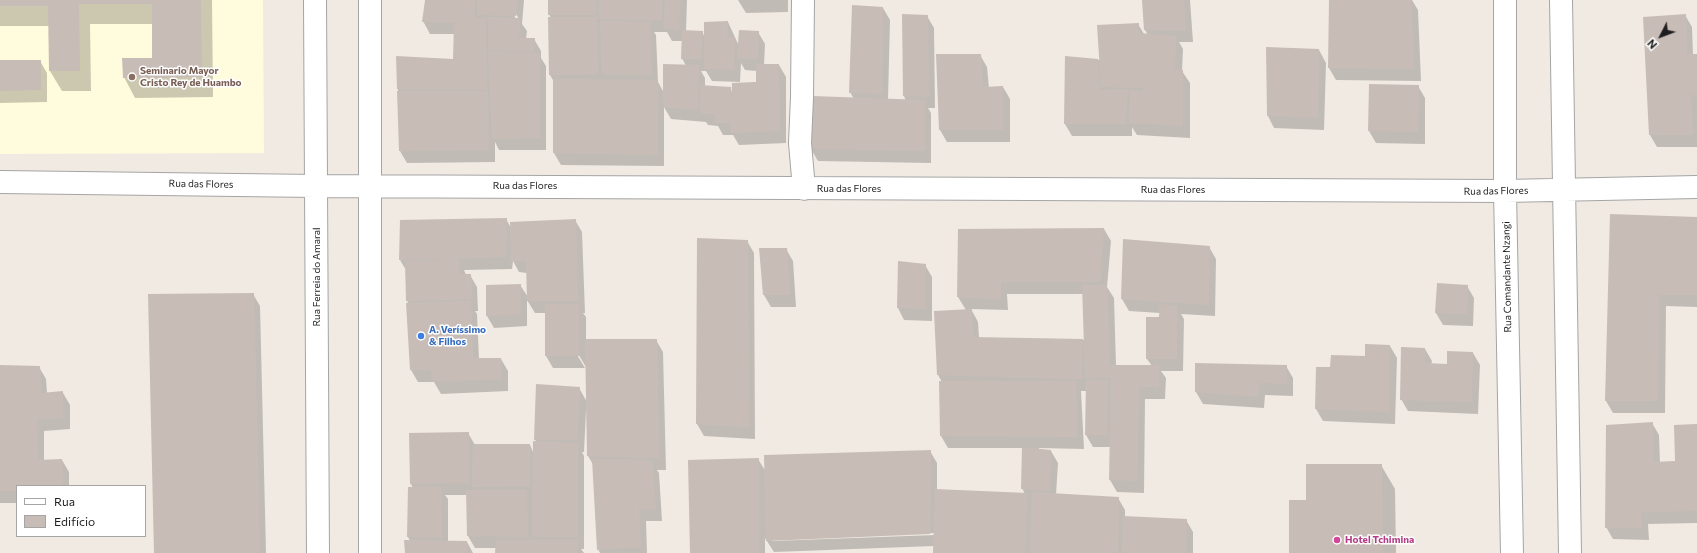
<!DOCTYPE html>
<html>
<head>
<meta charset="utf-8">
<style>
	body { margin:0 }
	#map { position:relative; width:1697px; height:553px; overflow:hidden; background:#f0eae3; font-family:Commissioner,sans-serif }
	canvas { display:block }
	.legend { position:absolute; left:16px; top:485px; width:130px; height:52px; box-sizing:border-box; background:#fff; border:1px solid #a5a5a5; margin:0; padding:5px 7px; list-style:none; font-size:12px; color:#1e1e1e }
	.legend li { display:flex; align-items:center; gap:8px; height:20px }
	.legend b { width:20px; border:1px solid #a5a5a5 }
	.north { position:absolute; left:1641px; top:16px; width:40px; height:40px; -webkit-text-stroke:3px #fff; paint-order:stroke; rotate:228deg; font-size:11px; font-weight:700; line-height:16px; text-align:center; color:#1e1e1e }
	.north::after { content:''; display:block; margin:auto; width:14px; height:18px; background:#1e1e1e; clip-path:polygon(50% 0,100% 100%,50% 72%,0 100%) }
</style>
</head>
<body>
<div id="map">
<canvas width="1697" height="553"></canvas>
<ul class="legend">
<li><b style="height:5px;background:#fff"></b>Rua</li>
<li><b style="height:11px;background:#c8bcb6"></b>Edifício</li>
</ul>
<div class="north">N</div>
</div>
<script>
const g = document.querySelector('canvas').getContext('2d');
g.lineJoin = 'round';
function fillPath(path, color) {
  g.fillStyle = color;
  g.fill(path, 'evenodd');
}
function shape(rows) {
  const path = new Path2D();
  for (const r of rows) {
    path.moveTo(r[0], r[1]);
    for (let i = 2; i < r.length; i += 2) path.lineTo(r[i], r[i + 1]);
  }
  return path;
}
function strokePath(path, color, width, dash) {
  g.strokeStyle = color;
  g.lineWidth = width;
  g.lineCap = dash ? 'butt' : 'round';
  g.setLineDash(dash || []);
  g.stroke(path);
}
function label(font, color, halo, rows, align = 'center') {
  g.font = font + ' Commissioner,sans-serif';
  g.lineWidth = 3;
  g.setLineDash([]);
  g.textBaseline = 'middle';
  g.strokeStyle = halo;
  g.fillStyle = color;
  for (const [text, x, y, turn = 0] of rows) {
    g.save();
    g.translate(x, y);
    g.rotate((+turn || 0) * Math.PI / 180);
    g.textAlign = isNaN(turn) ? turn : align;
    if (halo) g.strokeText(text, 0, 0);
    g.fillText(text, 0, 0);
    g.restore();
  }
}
const education = shape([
	[0,0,263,0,264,153,0,154]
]);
const shadow = shape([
	[0,0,212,0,213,97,135,98,124,77,153,59,153,24,90,24,91,91,62,91,50,71,50,26,0,26],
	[426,0,524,0,522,24,527,31,526,39,534,39,541,51,541,58,546,66,546,150,499,150,495,142,495,162,407,163,400,151,397,57,454,60,455,34,430,34,423,21],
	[514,11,519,19,516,19,512,12],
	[549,0,687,0,686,31,702,32,705,37,728,22,739,46,758,32,765,44,764,65,779,65,786,77,786,143,739,145,733,135,723,135,718,126,708,125,706,122,671,119,664,107,664,166,561,165,554,153,554,82,550,75,551,18,549,14],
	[654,32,667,32,672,41,683,41,682,58,686,66,664,93,658,82,656,35],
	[741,63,745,70,757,71,757,83,732,92,730,88,705,86,705,78,701,71,706,71,712,81,740,82],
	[729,0,788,0,788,12,746,13,738,0],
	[1158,0,1190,0,1193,42,1179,42,1183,49,1182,71,1190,83,1190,138,1137,135,1132,127,1132,136,1072,136,1065,124,1066,58,1100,60,1138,24,1144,34,1148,35,1145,30],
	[1330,0,1412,0,1418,10,1421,81,1336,80,1329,68],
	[883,8,890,20,888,100,906,101,904,96,927,16,934,28,935,108,928,108,931,113,931,163,818,161,811,149,854,99,850,92],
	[1685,15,1692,27,1693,55,1697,55,1697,147,1657,147,1650,135],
	[1319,50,1326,63,1324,130,1274,128,1268,116],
	[937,55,980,55,987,67,989,88,1003,87,1010,99,1010,142,947,142,940,130],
	[0,61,40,61,47,73,47,102,0,103],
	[1418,86,1425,98,1425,144,1376,143,1369,131],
	[1611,215,1697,218,1697,307,1666,306,1665,413,1613,413,1606,401],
	[506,219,511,228,575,220,582,232,585,313,583,313,586,317,586,340,656,340,663,352,666,470,657,470,659,473,662,521,646,521,647,553,600,553,598,549,594,466,588,456,587,411,586,411,584,452,582,452,584,456,584,549,581,549,584,553,496,553,496,548,475,548,468,536,468,495,445,495,448,499,448,542,467,542,473,553,406,553,410,541,408,537,409,488,413,488,411,484,410,434,468,433,475,445,530,445,533,452,536,442,535,439,579,388,587,402,586,367,577,352,576,353,585,368,553,368,546,356,546,313,535,313,527,300,527,326,494,328,487,316,520,285,528,297,527,273,519,272,513,261,512,269,464,270,466,275,470,275,477,287,478,311,475,311,477,314,479,359,501,359,508,371,508,391,441,394,434,382,418,382,411,370,406,270,400,260],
	[1104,229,1111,241,1107,287,1114,298,1116,366,1152,366,1147,359,1160,313,1129,311,1122,299,1209,247,1216,259,1215,316,1181,314,1184,319,1183,371,1161,371,1166,378,1165,399,1145,399,1144,493,1117,492,1110,480,1110,447,1093,447,1086,435,1087,391,1081,391,1084,449,1039,448,1039,450,1051,451,1058,463,1056,495,1118,498,1125,510,1125,518,1186,520,1193,532,1193,553,934,553,934,546,774,552,765,538,765,553,691,553,758,459,766,472,930,451,937,463,937,490,1025,494,1022,488,1023,448,948,448,941,436,940,382,942,382,938,375,966,310,958,297],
	[1007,294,1083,294,1085,340,979,338,978,322,971,309,1008,310],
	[935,533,935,535,772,541,772,539],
	[747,241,754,253,755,439,704,436,697,424],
	[786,249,793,261,796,307,771,307,764,295],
	[925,265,932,277,932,321,904,320,898,308],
	[1467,286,1474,298,1473,326,1443,325,1436,313],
	[253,294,260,306,266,553,155,553],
	[1390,346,1397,358,1395,424,1323,421,1316,409,1317,368,1331,368,1366,357],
	[1425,349,1432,361,1431,365,1448,365,1473,353,1480,365,1478,414,1408,411,1401,399],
	[0,366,39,367,46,379,47,393,63,393,70,405,70,429,44,431,44,461,62,460,69,472,69,486,17,486,17,503,0,503],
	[1286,366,1293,378,1293,396,1265,395,1264,408,1203,404,1196,392],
	[1652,423,1659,435,1660,463,1676,461,1697,425,1697,523,1648,524,1649,540,1613,539,1606,527],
	[1381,465,1395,489,1396,553,1290,553,1307,501]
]);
const building = shape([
	[0,0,201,0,202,77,123,78,122,58,152,58,152,4,79,4,80,71,49,71,48,6,0,6],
	[425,0,475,0,475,18,486,18,487,90,397,89,396,56,453,59,454,23,422,22],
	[477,0,517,0,516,16,477,15],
	[548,0,596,0,596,15,548,15],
	[599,0,662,0,662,20,599,19],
	[665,0,680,0,679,30,664,29],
	[1142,0,1184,0,1186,31,1144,30],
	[1329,0,1411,0,1414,69,1328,68],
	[852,5,883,7,882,94,849,93],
	[902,14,928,15,929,97,903,96],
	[1686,14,1687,54,1697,54,1697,95,1691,95,1693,135,1649,135,1643,17],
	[488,17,520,18,519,38,535,38,534,52,488,50],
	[548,17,597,17,598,74,549,75],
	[600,21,650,22,652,75,602,74],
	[728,21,727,37,735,37,734,70,704,69,704,22],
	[1139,23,1139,33,1176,36,1175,69,1183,70,1183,126,1129,123,1130,90,1143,91,1142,75,1142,88,1101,87,1097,25],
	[682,30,703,31,701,59,681,59],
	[739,30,759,31,758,59,737,58],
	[1266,47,1319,49,1318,118,1267,116],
	[488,51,540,53,540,138,492,139],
	[936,54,981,54,983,87,1003,86,1003,130,939,130],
	[1065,56,1098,59,1100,90,1128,89,1125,124,1064,124],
	[0,60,41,60,41,90,0,91],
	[663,64,699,65,698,110,663,107],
	[756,64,779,64,780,131,731,133,731,123,715,123,715,114,700,113,700,85,731,87,731,115,732,83,756,82],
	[553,79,658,80,658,155,553,153],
	[1369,84,1419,85,1418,132,1368,131],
	[397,91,488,91,489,150,399,151],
	[812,96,925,100,925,151,810,149],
	[1610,214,1697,217,1697,295,1659,295,1658,401,1605,401],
	[507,218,506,257,399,260,400,220],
	[576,219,578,301,527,301,526,261,511,261,510,222],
	[1104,228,1100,282,1001,282,1001,299,957,297,958,229],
	[697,238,748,240,749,427,696,424],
	[1123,239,1210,246,1209,305,1121,299],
	[759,248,787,248,790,295,763,295],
	[459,259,459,274,471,274,472,299,406,301,405,261],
	[898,261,926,264,925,309,897,308],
	[1437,283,1468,285,1467,314,1435,313],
	[521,284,520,314,486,316,486,285],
	[1082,285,1107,285,1110,372,1111,365,1159,365,1159,387,1139,387,1137,481,1109,480,1111,377,1085,378],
	[254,293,260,553,154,553,148,294],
	[471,301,473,358,501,358,502,379,433,382,431,370,410,370,406,303],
	[545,304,579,304,579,356,545,356],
	[1160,304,1177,306,1177,359,1146,359,1146,317,1159,317],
	[972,309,973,337,1083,339,1082,379,937,375,934,311],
	[585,339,657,339,659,458,587,456],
	[1365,344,1390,345,1389,412,1315,409,1316,367,1330,367,1331,355,1365,356],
	[1401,347,1425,348,1425,363,1447,364,1447,351,1473,352,1472,402,1400,400],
	[1195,363,1287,365,1287,384,1259,383,1258,397,1195,392],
	[0,365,40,366,41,393,63,391,63,418,37,419,38,460,62,459,63,486,17,486,17,491,0,491],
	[1086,380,1108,380,1107,435,1085,435],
	[939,381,1076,381,1077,437,940,436],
	[536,384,580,387,577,440,534,440],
	[1653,422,1653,462,1675,461,1674,425,1697,424,1697,511,1641,512,1642,528,1605,528,1606,425],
	[469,432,469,483,410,484,409,433],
	[533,441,578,443,578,537,532,537],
	[473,444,530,444,530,486,472,487],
	[1022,447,1051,450,1050,491,1021,489],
	[931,450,930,534,766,541,764,455],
	[759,458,759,553,690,553,688,460],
	[592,459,652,460,656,510,639,509,641,547,597,550],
	[1306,464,1382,464,1383,553,1289,553,1289,500,1306,500],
	[441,486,442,538,407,537,408,487],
	[935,489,1027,493,1025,553,933,553],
	[466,490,527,490,528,537,467,536],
	[1032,492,1119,497,1118,553,1030,553],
	[1123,516,1187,519,1186,553,1122,553],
	[404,540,467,541,467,553,405,553],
	[496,540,578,540,577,553,495,553]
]);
const minor = shape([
	[315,0,318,553],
	[370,0,370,553],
	[803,0,802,97,800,143,804,189],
	[1505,0,1505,191,1512,553],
	[1561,0,1570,553],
	[0,182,316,186,1505,191,1697,187]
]);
const markers = [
	[132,77,4,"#8d6e63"],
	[421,336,4,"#3f7fe0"],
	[1337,540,4,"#d1479c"]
];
const educationNames = [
	["Seminario Mayor",140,71],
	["Cristo Rey de Huambo",140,83]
];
const streetNames = [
	["Rua das Flores",201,184,1],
	["Rua das Flores",525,186],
	["Rua das Flores",849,189],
	["Rua das Flores",1173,190],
	["Rua das Flores",1496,191,-1],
	["Rua Ferreia do Amaral",317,277,-90],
	["Rua Comandante Nzangi",1507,277,-91]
];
const shopNames = [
	["A. Veríssimo",429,330],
	["& Filhos",429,342]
];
const hotelNames = [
	["Hotel Tchimina",1345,540]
];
fillPath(education, '#fffbdd');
fillPath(shadow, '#0003');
fillPath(building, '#c8bcb6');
strokePath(minor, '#a5a5a5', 24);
strokePath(minor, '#fff', 22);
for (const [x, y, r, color] of markers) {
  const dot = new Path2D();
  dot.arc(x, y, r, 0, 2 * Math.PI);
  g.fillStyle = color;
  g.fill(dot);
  strokePath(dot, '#fff', 1.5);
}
label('bold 10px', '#785e54', '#fff', educationNames, 'left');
label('10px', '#1e1e1e', '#fff', streetNames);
label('bold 10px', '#366cbe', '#fff', shopNames, 'left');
label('bold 10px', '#b23c85', '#fff', hotelNames, 'left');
</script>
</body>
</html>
